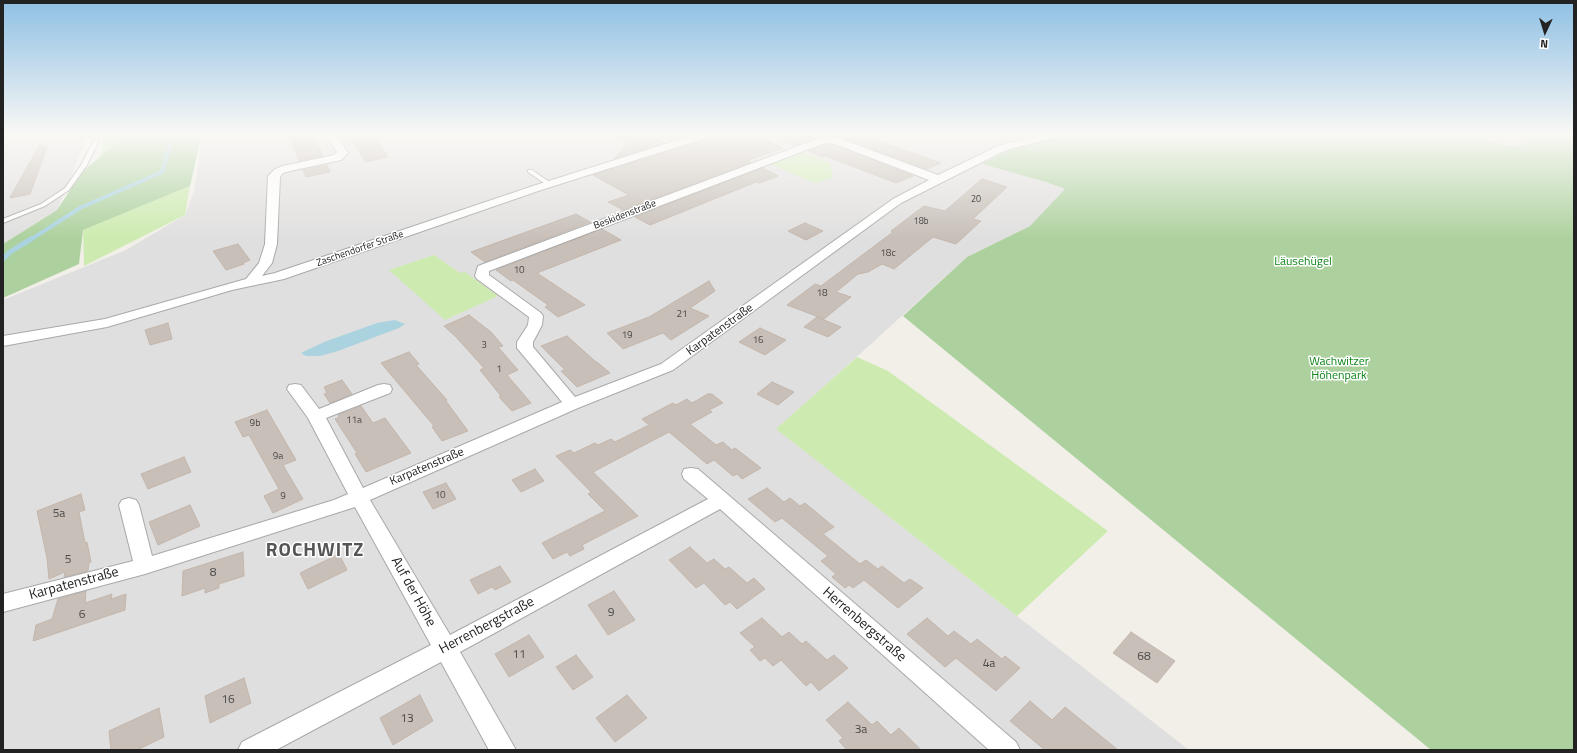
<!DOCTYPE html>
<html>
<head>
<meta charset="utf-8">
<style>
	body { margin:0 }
	#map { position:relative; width:1577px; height:753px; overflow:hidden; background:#f2efe9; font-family:"Titillium Web",sans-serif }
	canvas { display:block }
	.frame { position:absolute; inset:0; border:4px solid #222; pointer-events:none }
	.north { position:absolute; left:1525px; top:12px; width:40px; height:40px; -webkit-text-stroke:3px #fff; paint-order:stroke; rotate:184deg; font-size:11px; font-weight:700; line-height:16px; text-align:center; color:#222 }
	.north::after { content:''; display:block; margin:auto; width:14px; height:18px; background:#222; clip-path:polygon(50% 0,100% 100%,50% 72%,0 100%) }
</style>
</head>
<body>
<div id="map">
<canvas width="1577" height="753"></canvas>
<div class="frame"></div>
<div class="north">N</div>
</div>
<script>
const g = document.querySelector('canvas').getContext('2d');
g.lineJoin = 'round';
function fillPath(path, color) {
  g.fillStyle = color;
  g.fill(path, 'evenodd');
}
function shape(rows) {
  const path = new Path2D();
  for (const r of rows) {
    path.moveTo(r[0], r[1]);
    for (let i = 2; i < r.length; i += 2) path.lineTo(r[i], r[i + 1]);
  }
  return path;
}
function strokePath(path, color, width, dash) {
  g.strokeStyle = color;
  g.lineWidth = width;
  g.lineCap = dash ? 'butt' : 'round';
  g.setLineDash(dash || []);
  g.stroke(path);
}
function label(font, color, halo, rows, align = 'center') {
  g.font = font + ' "Titillium Web",sans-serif';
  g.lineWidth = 3;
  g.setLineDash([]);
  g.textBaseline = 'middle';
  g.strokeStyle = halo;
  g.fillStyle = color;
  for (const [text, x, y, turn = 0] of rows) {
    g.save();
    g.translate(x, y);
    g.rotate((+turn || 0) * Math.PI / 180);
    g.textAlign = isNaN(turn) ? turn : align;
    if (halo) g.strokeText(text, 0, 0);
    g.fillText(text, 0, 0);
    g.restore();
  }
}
const residential = shape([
	[3,133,89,133,57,210,3,244],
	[203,133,1008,133,1016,135,1023,133,1081,133,1040,141,1007,151,983,164,1046,182,1065,189,1030,226,967,257,777,429,1189,750,3,750,3,300,126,250,185,215,194,191],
	[1460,133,1550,133,1514,147]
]);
const grass = shape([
	[105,133,128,133,100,157],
	[801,152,830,163,833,177,815,183,770,164],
	[190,186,185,215,84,266,83,230],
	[434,255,460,273,465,272,498,296,445,320,389,270],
	[857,357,888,371,1108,531,1017,616,776,429]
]);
const forest = shape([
	[128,133,202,133,190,186,83,230,79,264,3,298,3,244,57,210,82,172],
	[1081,133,1460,133,1514,147,1550,133,1574,133,1574,750,1431,750,903,316,967,257,1030,226,1065,189,1046,182,982,164,1007,151,1040,141]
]);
const water = shape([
	[395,320,405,324,399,328,338,351,320,356,306,356,301,353,324,342,377,323]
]);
const streamFar1 = shape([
	[30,240,80,208,162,172,174,133]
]);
const stream = shape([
	[3,259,10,252,31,239]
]);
const building = shape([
	[289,133,312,133,323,156,299,161,289,133],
	[607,133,645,133,664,143,614,159,628,144,607,133],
	[729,133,752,133,782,148,747,161,751,162,623,210,608,202,629,195,593,175,729,133],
	[799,133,856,133,941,163,927,169,842,138,829,136,819,137,795,146,781,140,799,133],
	[365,137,367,138,374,137,388,157,366,162,351,139,365,137],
	[40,144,47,147,30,194,10,198,40,144],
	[822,145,835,145,913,176,896,183,826,156,822,157,808,151,822,145],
	[327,165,330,172,306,177,303,170,327,165],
	[763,168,778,176,759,183,756,182,650,225,635,217,763,168],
	[982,179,1007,187,973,219,981,221,956,244,933,237,894,269,882,264,868,272,858,274,836,292,851,297,824,319,787,305,815,284,821,286,893,232,891,231,924,206,945,211,982,179],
	[576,214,590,222,485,262,471,252,576,214],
	[805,223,823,231,806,240,788,231,805,223],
	[602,229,621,240,537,273,585,305,558,317,545,307,548,305,513,280,511,281,496,270,602,229],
	[238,244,250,260,243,263,244,264,226,270,213,251,238,244],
	[709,281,715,291,690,308,709,316,671,340,663,333,623,349,607,333,649,317,709,281],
	[469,315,491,332,503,346,498,347,518,370,507,375,531,403,512,411,499,397,501,396,480,370,484,368,456,337,444,326,469,315],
	[817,317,841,327,828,337,804,327,817,317],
	[168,323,172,339,150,345,145,330,168,323],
	[760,328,786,340,765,355,739,342,760,328],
	[567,336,596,362,597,362,610,373,577,387,561,371,565,370,541,346,567,336],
	[409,352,419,364,416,365,447,400,446,401,468,431,442,441,432,427,434,426,381,363,409,352],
	[342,380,352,394,330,403,324,394,327,393,324,387,342,380],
	[772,382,794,392,778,405,757,394,772,382],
	[708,394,712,394,723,403,709,410,712,412,690,424,716,445,723,442,732,450,735,448,761,468,742,479,737,474,733,476,714,460,707,464,669,432,593,472,638,516,582,545,584,549,570,556,567,552,553,559,542,543,605,511,588,494,591,492,556,456,570,450,574,453,595,443,598,445,611,439,615,442,649,425,642,419,673,403,676,405,687,399,692,403,708,394],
	[361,406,373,423,385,418,411,453,366,472,355,454,357,453,335,419,339,417,338,415,361,406],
	[267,410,296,460,283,465,303,499,273,513,264,496,279,489,249,435,243,437,235,422,267,410],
	[184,457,191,472,148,489,141,474,184,457],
	[535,469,544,481,521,492,512,480,535,469],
	[446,483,456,499,433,509,423,492,446,483],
	[767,488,784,502,790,498,800,506,805,503,834,527,823,534,860,564,866,560,878,569,882,566,904,583,910,579,923,588,898,608,864,580,853,588,849,585,845,588,832,577,836,574,821,561,828,556,782,518,775,522,748,499,767,488],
	[81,494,85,510,79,512,85,543,87,542,91,562,89,563,88,571,64,577,65,572,49,579,47,558,37,511,81,494],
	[190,505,200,526,158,545,149,522,190,505],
	[690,547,707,563,714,559,725,569,729,567,747,583,754,578,765,589,737,609,730,602,725,605,704,583,696,588,669,560,690,547],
	[243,552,244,576,219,584,219,588,205,593,205,588,182,596,183,571,243,552],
	[339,554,347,570,308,589,300,573,339,554],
	[500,566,511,582,495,590,492,587,478,594,470,580,500,566],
	[86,591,85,603,112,594,111,599,126,594,125,610,33,641,36,625,52,619,58,599,86,591],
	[614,591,635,620,608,635,588,605,614,591],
	[762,618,782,637,789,632,802,644,806,641,827,660,834,655,848,668,819,691,811,682,806,686,781,660,773,666,765,658,760,661,750,650,755,647,740,633,762,618],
	[927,618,948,636,954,631,971,644,977,639,1002,659,1005,656,1020,668,996,691,956,658,945,667,907,634,927,618],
	[1131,632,1175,661,1157,683,1113,653,1131,632],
	[529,635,544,657,509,677,495,654,529,635],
	[576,655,593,677,573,690,556,667,576,655],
	[244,678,251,703,210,723,205,696,244,678],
	[420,695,433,721,393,745,380,718,420,695],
	[627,695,647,718,615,742,596,718,627,695],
	[1030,701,1052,720,1065,707,1118,750,1045,750,1010,721,1030,701],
	[848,702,872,725,877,721,891,735,899,728,921,750,847,750,839,741,843,738,826,720,848,702],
	[159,708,164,737,137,750,111,750,109,731,159,708]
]);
const lane = shape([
	[1018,133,1023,133,1031,140,1026,141,1018,133],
	[94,140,99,141,87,165,69,190,45,206,3,223,3,219,41,204,65,188,81,165,94,140],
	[528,170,532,170,552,184,547,185,528,172,528,170]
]);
const street = shape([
	[325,133,335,133,348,153,341,160,290,171,283,173,280,177,277,244,272,263,262,276,275,273,533,186,700,133,716,133,715,135,541,190,284,279,232,290,107,327,3,346,3,336,105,319,246,279,259,263,265,244,268,176,275,169,283,166,334,155,337,152,325,133],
	[1048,133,1066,133,1065,135,1006,150,901,203,673,370,578,408,370,500,450,635,708,499,684,479,682,474,684,469,691,468,698,469,1016,742,1020,750,989,750,720,509,460,652,516,750,489,750,441,662,276,750,238,750,242,742,431,645,355,507,145,574,3,612,3,594,133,561,119,505,122,500,129,498,136,500,139,505,152,556,334,500,348,494,308,418,287,389,289,385,295,384,301,385,319,409,378,385,384,384,390,385,392,389,390,393,326,418,363,488,562,402,517,348,517,342,528,325,529,317,477,279,475,276,478,266,820,138,829,137,841,139,938,175,998,146,1048,133],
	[829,143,835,144,929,180,893,199,661,364,575,397,533,347,533,342,542,325,543,316,541,313,489,275,489,271,822,144,829,143]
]);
const farNumbernames = [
	["20",976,200],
	["18b",921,222]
];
const farStreetnames = [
	["Beskidenstraße",625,215,-21],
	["Zaschendorfer Straße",360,249,-19]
];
const numberNames = [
	["18c",888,254],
	["10",519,271],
	["18",822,294],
	["21",682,315],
	["19",627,336],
	["16",758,341],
	["3",484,346],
	["1",499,370],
	["11a",354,421],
	["9b",255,424],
	["9a",278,457],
	["10",440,496],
	["9",283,497]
];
const parkNames = [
	["Läusehügel",1303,262],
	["Wachwitzer",1339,362],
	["Höhenpark",1339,376]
];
const streetNames = [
	["Karpatenstraße",720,330,-36],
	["Karpatenstraße",427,467,-23]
];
const nearNumbernames = [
	["5a",59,514],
	["5",68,560],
	["8",213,573],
	["9",611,613],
	["6",82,615],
	["11",519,655],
	["68",1144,657],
	["4a",989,664],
	["16",228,700],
	["13",407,719],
	["3a",861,730]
];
const nearStreetnames = [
	["Karpatenstraße",74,584,-15],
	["Auf der Höhe",413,592,61],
	["Herrenbergstraße",864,625,41],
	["Herrenbergstraße",487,626,-28]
];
const nearDistrictnames = [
	["ROCHWITZ",315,551]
];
fillPath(residential, '#e0dfdf');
fillPath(grass, '#cdebb0');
fillPath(forest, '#add19e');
fillPath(water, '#aad3df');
strokePath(streamFar1, '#aad3df', 4);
strokePath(stream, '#aad3df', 5);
fillPath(building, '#c7bfb8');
strokePath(building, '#c4b6ab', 1);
strokePath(lane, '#a9a9a9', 2);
strokePath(street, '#a9a9a9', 2);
fillPath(lane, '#fff');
fillPath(street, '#fff');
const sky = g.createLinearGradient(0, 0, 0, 239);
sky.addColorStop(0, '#8fc0e4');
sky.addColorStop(0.56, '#f9f8f5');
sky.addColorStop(1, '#f9f8f500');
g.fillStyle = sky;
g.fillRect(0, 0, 1577, 239);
label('9px', '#4b4948', null, farNumbernames);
label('10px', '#222', '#fff', farStreetnames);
label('10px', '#4b4948', null, numberNames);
label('12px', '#0c8416', '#fff', parkNames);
label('12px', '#222', '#fff', streetNames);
label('12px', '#4b4948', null, nearNumbernames);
label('14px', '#222', '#fff', nearStreetnames);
g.letterSpacing = '1px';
label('bold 19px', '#555', '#fff', nearDistrictnames);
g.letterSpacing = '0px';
</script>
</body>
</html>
